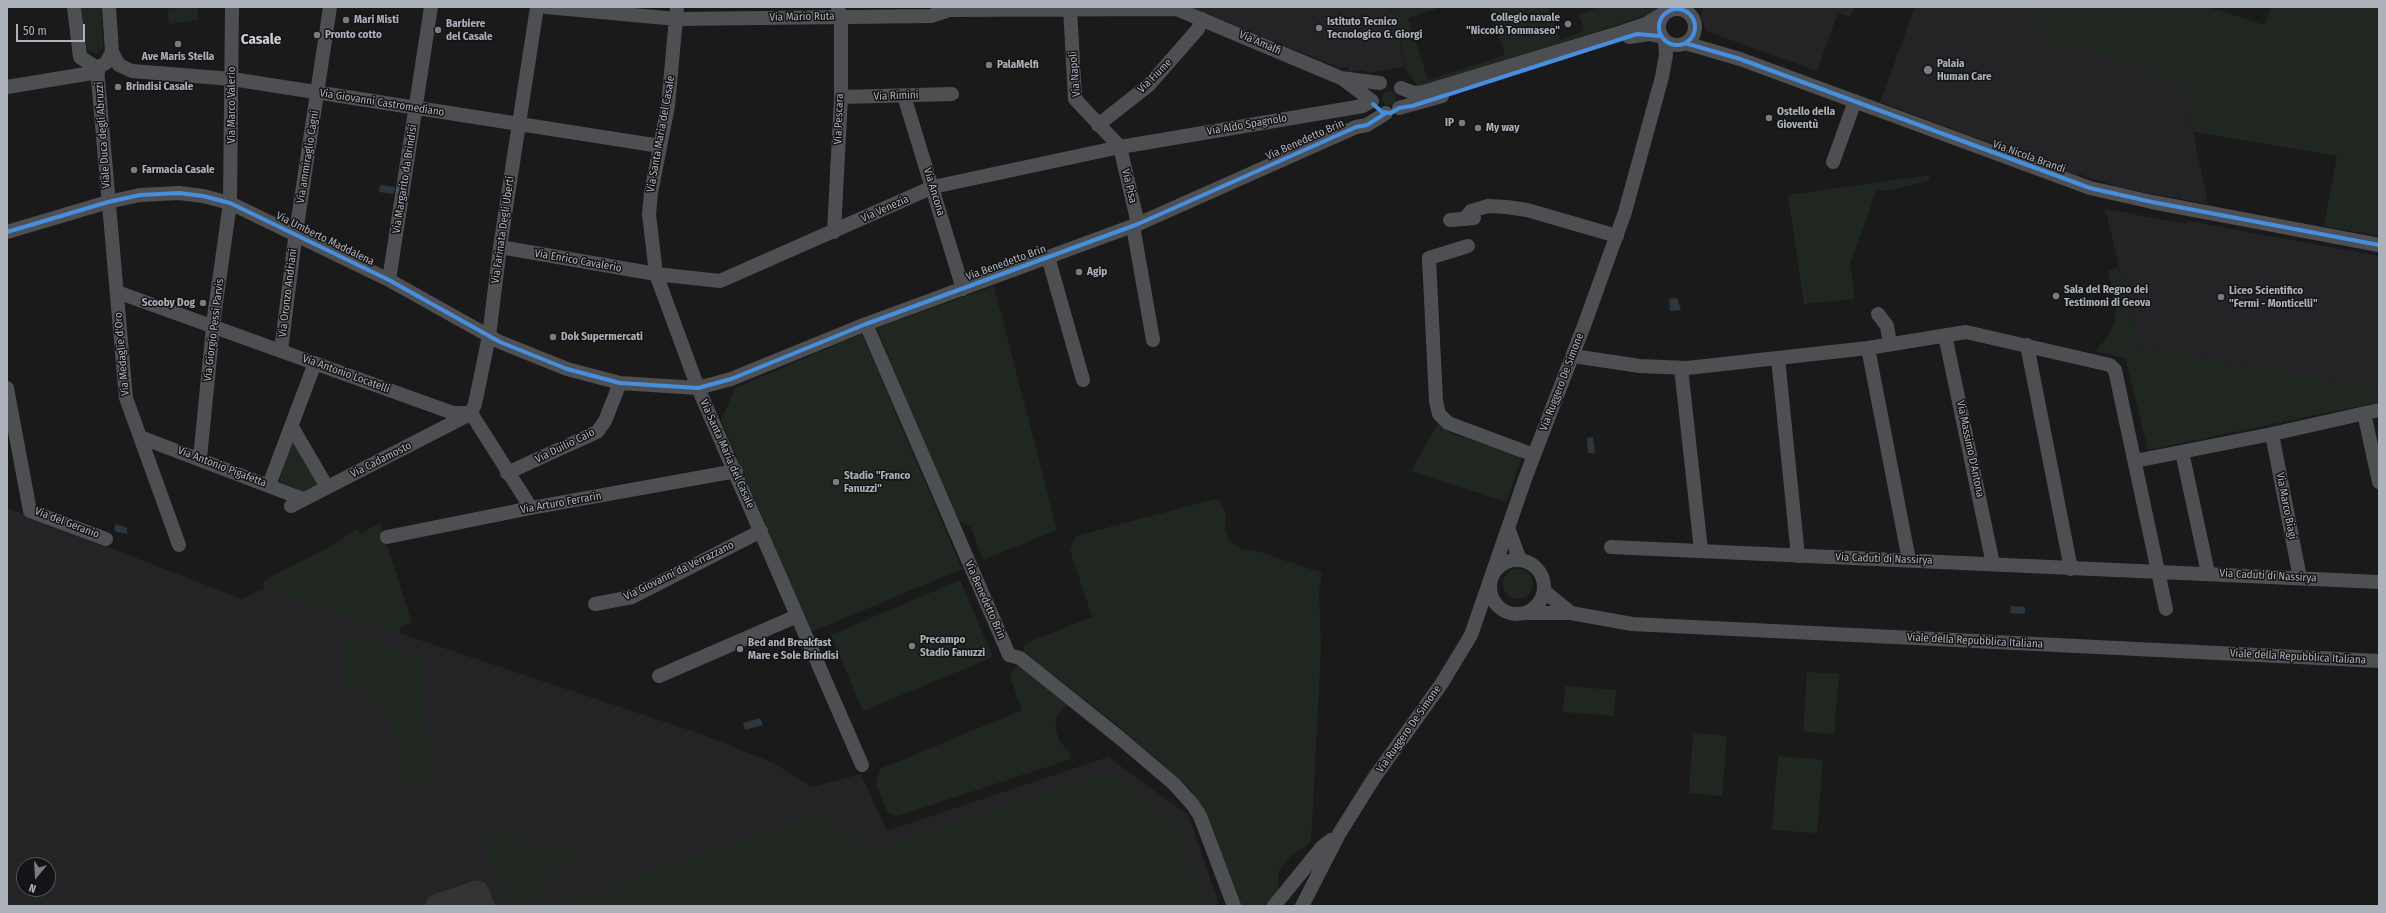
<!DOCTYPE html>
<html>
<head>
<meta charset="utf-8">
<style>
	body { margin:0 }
	#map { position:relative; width:2386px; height:913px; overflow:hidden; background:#1a1a1a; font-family:"Fira Sans Condensed",sans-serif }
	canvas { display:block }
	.frame { position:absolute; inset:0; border:8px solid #acb1ba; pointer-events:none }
	.north { position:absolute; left:16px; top:857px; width:40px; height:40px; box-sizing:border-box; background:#141416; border:1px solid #515358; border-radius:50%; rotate:198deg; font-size:11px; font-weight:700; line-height:16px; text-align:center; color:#acb1ba }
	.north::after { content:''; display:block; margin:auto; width:14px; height:18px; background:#797c82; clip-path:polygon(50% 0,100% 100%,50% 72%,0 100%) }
	.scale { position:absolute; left:16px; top:24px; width:69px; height:18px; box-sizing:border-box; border:2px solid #acb1ba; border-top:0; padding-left:5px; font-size:12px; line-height:14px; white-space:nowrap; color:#acb1ba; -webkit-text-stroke:3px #141416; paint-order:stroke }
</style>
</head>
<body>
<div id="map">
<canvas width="2386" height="913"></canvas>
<div class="frame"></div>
<div class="north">N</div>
<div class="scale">50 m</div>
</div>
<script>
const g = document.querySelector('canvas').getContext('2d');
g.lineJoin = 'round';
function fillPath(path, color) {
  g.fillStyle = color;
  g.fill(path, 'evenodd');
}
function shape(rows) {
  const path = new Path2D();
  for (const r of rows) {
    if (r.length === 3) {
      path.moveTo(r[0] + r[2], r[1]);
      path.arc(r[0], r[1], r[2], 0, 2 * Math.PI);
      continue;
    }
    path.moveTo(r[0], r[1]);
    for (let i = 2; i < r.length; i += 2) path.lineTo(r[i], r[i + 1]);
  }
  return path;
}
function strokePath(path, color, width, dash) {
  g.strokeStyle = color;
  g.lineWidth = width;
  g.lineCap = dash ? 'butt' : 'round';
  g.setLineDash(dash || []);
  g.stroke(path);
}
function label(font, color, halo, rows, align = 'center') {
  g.font = font + ' "Fira Sans Condensed",sans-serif';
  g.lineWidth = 3;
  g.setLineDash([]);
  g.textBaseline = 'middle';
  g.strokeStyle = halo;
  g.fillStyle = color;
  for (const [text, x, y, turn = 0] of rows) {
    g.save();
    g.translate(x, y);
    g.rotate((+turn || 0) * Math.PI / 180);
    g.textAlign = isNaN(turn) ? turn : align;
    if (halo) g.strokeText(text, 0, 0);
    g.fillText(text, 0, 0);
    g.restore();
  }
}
const built = shape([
	[1190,7,1394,7,1404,67,1369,73,1364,70,1349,72,1348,67,1340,68],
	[1703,7,1854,7,1851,17,1838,13,1817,71,1706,31,1701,17],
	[1915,7,2030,7,2057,56,2084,48,2187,87,2191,122,2208,204,2121,188,2079,174,2078,176,2000,147,1998,144,1988,142,1880,102],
	[2105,209,2187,224,2188,221,2379,256,2379,389,2139,348],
	[7,508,242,599,264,588,707,736,773,763,812,787,861,774,887,831,1108,757,1188,815,1220,906,7,906],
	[24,865,48,865,48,889,24,889]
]);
const green = shape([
	[82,7,101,7,103,48,95,54,85,49],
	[185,7,197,7,199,20,169,24,167,9],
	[1394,7,1441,7,1408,18,1428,80,1505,55,1490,7,1548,7,1560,40,1584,31,1579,15,1599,7,1643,7,1644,9,1663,7,1651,14,1420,88,1405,69],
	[2030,7,2208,7,2265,25,2271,7,2379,7,2379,236,2324,226,2337,156,2193,132,2186,87,2084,49,2057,57],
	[1389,98,7],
	[1930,175,1928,181,1886,191,1877,189,1850,264,1855,299,1804,304,1788,195],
	[2119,267,2139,348,2379,389,2379,402,2148,450,2125,358,2095,351,2108,337,2114,323,2116,309,2108,271],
	[994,286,1057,530,983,560,971,527,954,519,877,328],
	[862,334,962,569,811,632,721,420,735,388],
	[1438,424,1450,433,1522,456,1506,502,1411,471],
	[292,439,319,485,304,492,279,481],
	[1215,499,1221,502,1226,515,1225,529,1229,540,1243,550,1257,551,1322,573,1319,592,1321,650,1311,842,1291,856,1278,872,1279,891,1268,906,1238,906,1211,826,1190,789,1116,724,1024,652,1024,646,1033,640,1092,617,1070,550,1076,536],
	[380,523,412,623,401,626,399,635,264,588,262,583,272,576,327,548,357,529,360,534],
	[1518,584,15],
	[960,580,993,657,863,711,831,635],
	[343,631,420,656,423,662,429,783,400,785,397,740,389,713,383,705,365,693,342,687],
	[1019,666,1067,705,1057,715,1055,728,1060,742,1070,753,1071,759,898,816,888,813,876,785,880,769,1022,710,1010,677,1014,668],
	[1807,672,1839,674,1834,734,1803,732],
	[1565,686,1616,690,1614,716,1563,712],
	[1693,733,1727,736,1722,796,1689,793],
	[1778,756,1823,760,1817,833,1772,830],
	[1099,773,1112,776,1172,820,1183,838,1205,906,555,906,821,811,869,852],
	[517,830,524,844,532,850,540,852,584,849,558,876,553,870,541,883,546,888,535,902,525,906,507,906,484,840]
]);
const water = shape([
	[380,185,395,187,394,194,379,192],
	[1677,298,1681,310,1670,311,1669,299],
	[1593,437,1595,453,1588,453,1587,438],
	[116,524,127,528,127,534,116,532,114,528],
	[2011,606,2025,607,2025,614,2010,613],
	[760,718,763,725,745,730,743,723]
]);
const taxiway = shape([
	[438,906,477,893,482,906]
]);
const minor = shape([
	[74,7,80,57,97,68],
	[546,7,677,19,931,16,949,10,1179,9],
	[677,7,668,106,651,193,649,214,656,274,698,388,862,765],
	[1070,7,1075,99,1120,147],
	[1172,7,1341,78,1380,83],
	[1677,27,18],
	[1629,37,1649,34,1660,36],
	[1685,43,1740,59,2090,188,2152,202,2379,245],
	[112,52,119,65,132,71,232,79,660,146],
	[97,68,126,398,179,545],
	[97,68,106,63,112,52,109,7],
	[1344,80,1372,101],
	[7,87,98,72],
	[1401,88,1414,93,1424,92,1622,32,1646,24,1664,13],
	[904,96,963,289],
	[841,97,952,94],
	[1399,108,1442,96],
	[1098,125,1149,85,1198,29,1202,19],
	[1120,147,1138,224],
	[1833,162,1855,101],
	[1465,219,1471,211,1488,206,1507,207,1527,210,1617,236],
	[1450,220,1474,218],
	[1133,226,1153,340],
	[7,232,108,202,140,195,179,193,203,196,230,203,389,280,500,342,567,369,620,383,698,388,731,379,866,324,1138,224,1356,127,1367,125,1386,113],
	[834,232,841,97,841,24,838,7],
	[1468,246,1429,258,1436,401,1439,414,1448,423,1534,455],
	[500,247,656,274,720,281,933,187,1120,147,1363,106,1372,101],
	[1048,257,1083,380],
	[389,280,431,7],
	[117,292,453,413,471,413],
	[1878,314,1887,326,1890,344],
	[866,324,1009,655,1020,658,1120,738,1174,784,1193,805,1200,816,1234,906],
	[1945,335,1993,564],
	[2027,345,2071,569],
	[1868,348,1909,560],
	[281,351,294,246,330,7],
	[1573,356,1640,366,1687,368,1868,348,1966,332,2110,365,2115,370,2166,609],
	[1778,358,1798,556],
	[1681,368,1701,550],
	[7,388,30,511,106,539],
	[471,413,475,404,489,336,500,247,537,7],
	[471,413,531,508],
	[2364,413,2379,482],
	[292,427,327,487],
	[2272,434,2300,578],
	[140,437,303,499],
	[2182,452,2208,573],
	[200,458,214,317,230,203,232,7],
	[2135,461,2272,434,2379,410],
	[507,473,597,432,605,421,620,383],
	[269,485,315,363],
	[291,506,470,414],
	[1508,528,1520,560],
	[387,537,531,508,736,471],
	[1611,547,2379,582],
	[1517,587,27],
	[1544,591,1571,613],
	[595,604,632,597,761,531],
	[1527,613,1571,613,1632,624,2379,661],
	[659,676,797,616],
	[1274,906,1322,847,1331,840],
	[1302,906,1339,834,1374,778,1442,683,1471,635,1526,476,1585,323,1625,212,1662,77,1666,55,1665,41]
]);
const cycleway = shape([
	[1677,27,18],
	[1685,43,1740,59,2090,188,2152,202,2379,245],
	[1373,104,1382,112,1391,113,1399,108,1412,106,1637,34,1660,36],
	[7,232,108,202,140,195,179,193,203,196,230,203,389,280,500,342,567,369,620,383,698,388,731,379,866,324,1138,224,1356,127,1367,125,1386,113]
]);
const markers = [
	[346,20,4,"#797c82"],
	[1568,24,4,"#797c82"],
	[1319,28,4,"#797c82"],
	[438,30,4,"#797c82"],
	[317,35,4,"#797c82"],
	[178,44,4,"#797c82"],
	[989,65,4,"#797c82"],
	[1928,70,5,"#797c82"],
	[118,87,4,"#797c82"],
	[1769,118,4,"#797c82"],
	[1462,123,4,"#797c82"],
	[1478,128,4,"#797c82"],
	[134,170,4,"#797c82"],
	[1079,272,4,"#797c82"],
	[2056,296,4,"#797c82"],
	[2221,297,4,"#797c82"],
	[203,303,4,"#797c82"],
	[553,337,4,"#797c82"],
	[836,482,4,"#797c82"],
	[912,646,4,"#797c82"],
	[740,649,4,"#797c82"]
];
const streetNames = [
	["Via Mario Ruta",802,17,-1],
	["Via Amalfi",1260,43,23],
	["Via Napoli",1075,74,-95],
	["Via Fiume",1155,76,-45],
	["Via Rimini",896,96,-2],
	["Via Giovanni Castromediano",382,103,9],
	["Via Marco Valerio",232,105,-90],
	["Via Pescara",839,119,-88],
	["Via Aldo Spagnolo",1247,125,-10],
	["Via Santa Maria del Casale",661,134,-80],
	["Viale Duca degli Abruzzi",103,135,-94],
	["Via Benedetto Brin",1305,140,-24],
	["Via ammiraglio Cagni",308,157,-81],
	["Via Nicola Brandi",2029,157,20],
	["Via Margarito da Brindisi",405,179,-81],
	["Via Pisa",1129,186,77],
	["Via Ancona",934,192,73],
	["Via Venezia",885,209,-24],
	["Via Farinata Degli Uberti",503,230,-82],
	["Via Umberto Maddalena",325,239,26],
	["Via Enrico Cavalerio",578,261,10],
	["Via Benedetto Brin",1006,263,-20],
	["Via Oronzo Andriani",288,293,-83],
	["Via Giorgio Pessi Parvis",214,330,-83],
	["Via Medaglie d'Oro",122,354,-95],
	["Via Antonio Locatelli",346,374,20],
	["Via Ruggero De Simone",1562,382,-69],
	["Via Duilio Caio",565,446,-26],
	["Via Massimo D'Antona",1970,449,78],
	["Via Santa Maria del Casale",727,454,66],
	["Via Cadamosto",381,460,-27],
	["Via Antonio Pigafetta",222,467,21],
	["Via Arturo Ferrarin",561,503,-10],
	["Via Marco Biagi",2286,506,79],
	["Via del Geranio",67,523,21],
	["Via Caduti di Nassirya",1884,559,2],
	["Via Giovanni da Verrazzano",679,571,-26],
	["Via Caduti di Nassirya",2268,576,3],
	["Via Benedetto Brin",985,600,66],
	["Viale della Repubblica Italiana",1975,641,3],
	["Viale della Repubblica Italiana",2298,657,3],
	["Via Ruggero De Simone",1409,729,-55]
];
const poiNames = [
	["Collegio navale",1560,18,"right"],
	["\"Niccolò Tommaseo\"",1560,31,"right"],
	["Mari Misti",354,20],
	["Istituto Tecnico",1327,22],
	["Tecnologico G. Giorgi",1327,35],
	["Barbiere",446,24],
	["del Casale",446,37],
	["Pronto cotto",325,35],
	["Ave Maris Stella",178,57,"center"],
	["Palaia",1937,64],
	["Human Care",1937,77],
	["PalaMelfi",997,65],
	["Brindisi Casale",126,87],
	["Ostello della",1777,112],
	["Gioventù",1777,125],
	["IP",1454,123,"right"],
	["My way",1486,128],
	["Farmacia Casale",142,170],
	["Agip",1087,272],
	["Sala del Regno dei",2064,290],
	["Testimoni di Geova",2064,303],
	["Liceo Scientifico",2229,291],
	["\"Fermi - Monticelli\"",2229,304],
	["Scooby Dog",195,303,"right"],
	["Dok Supermercati",561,337],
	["Stadio \"Franco",844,476],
	["Fanuzzi\"",844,489],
	["Precampo",920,640],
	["Stadio Fanuzzi",920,653],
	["Bed and Breakfast",748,643],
	["Mare e Sole Brindisi",748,656]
];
const districtNames = [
	["Casale",261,40]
];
fillPath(built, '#242426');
fillPath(green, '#202721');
fillPath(water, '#2d363c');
strokePath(taxiway, '#343436', 25);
strokePath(minor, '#4e4f53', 14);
strokePath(cycleway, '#468fdf', 4);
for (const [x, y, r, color] of markers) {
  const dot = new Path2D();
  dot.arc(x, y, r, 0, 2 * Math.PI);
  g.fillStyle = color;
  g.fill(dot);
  strokePath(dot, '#141416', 1.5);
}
label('11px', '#acb1ba', '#141416', streetNames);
label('bold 11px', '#acb1ba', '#141416', poiNames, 'left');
label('bold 15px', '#cdd0d7', '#141416', districtNames);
</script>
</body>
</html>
